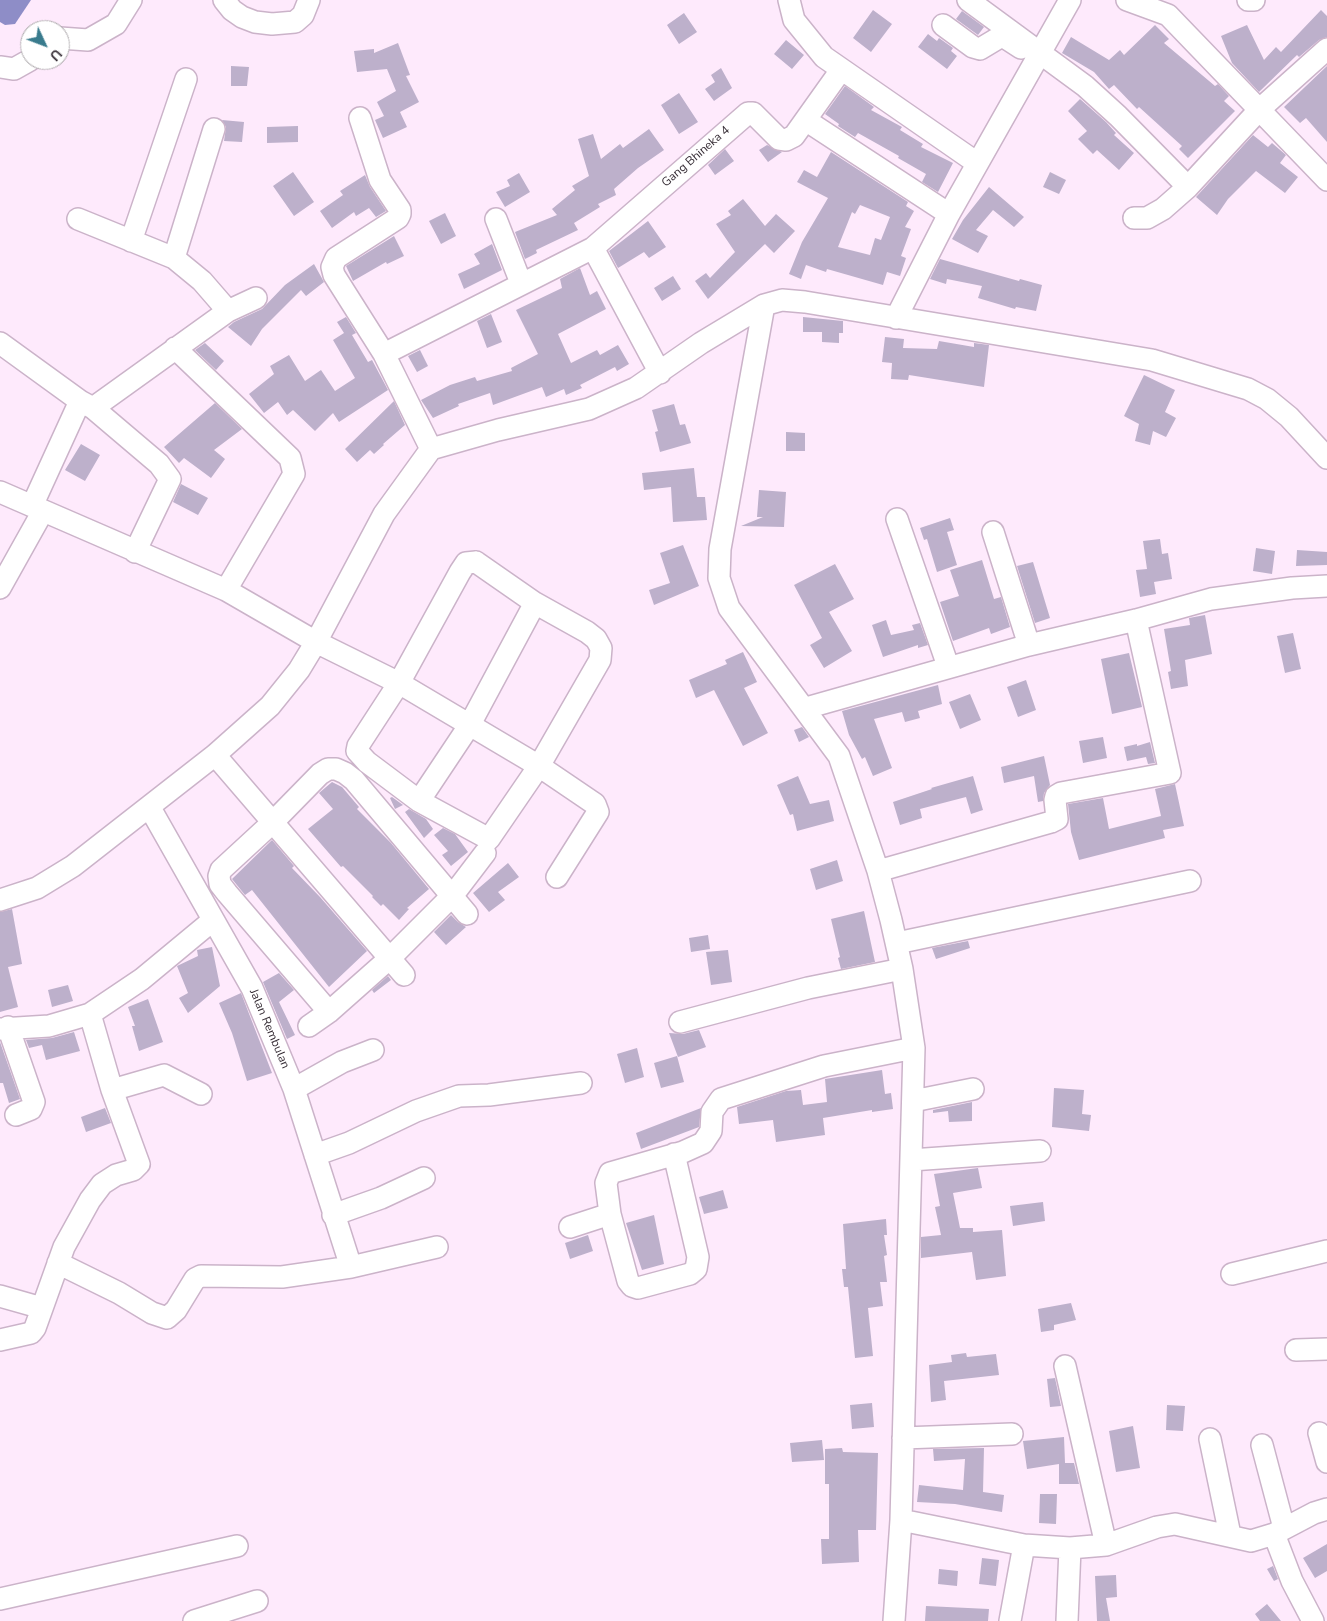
<!DOCTYPE html>
<html>
<head>
<meta charset="utf-8">
<style>
	body { margin:0 }
	#map { position:relative; width:1327px; height:1621px; overflow:hidden; background:#feeafc; font-family:"Nunito Sans",sans-serif }
	canvas { display:block }
	.north { position:absolute; left:20px; top:20px; width:50px; height:50px; box-sizing:border-box; background:#fff; border:1px solid #afabae; border-radius:50%; rotate:133deg; font-size:14px; font-weight:700; line-height:20px; text-align:center; color:#362d35 }
	.north::after { content:''; display:block; margin:auto; width:18px; height:22px; background:#397b8d; clip-path:polygon(50% 0,100% 100%,50% 72%,0 100%) }
</style>
</head>
<body>
<div id="map">
<canvas width="1327" height="1621"></canvas>
<div class="north">U</div>
</div>
<script>
const g = document.querySelector('canvas').getContext('2d');
g.lineJoin = 'round';
function fillPath(path, color) {
  g.fillStyle = color;
  g.fill(path, 'evenodd');
}
function shape(rows) {
  const path = new Path2D();
  for (const r of rows) {
    path.moveTo(r[0], r[1]);
    for (let i = 2; i < r.length; i += 2) path.lineTo(r[i], r[i + 1]);
  }
  return path;
}
function strokePath(path, color, width, dash) {
  g.strokeStyle = color;
  g.lineWidth = width;
  g.lineCap = dash ? 'butt' : 'round';
  g.setLineDash(dash || []);
  g.stroke(path);
}
function label(font, color, halo, rows, align = 'center') {
  g.font = font + ' "Nunito Sans",sans-serif';
  g.lineWidth = 4;
  g.setLineDash([]);
  g.textBaseline = 'middle';
  g.strokeStyle = halo;
  g.fillStyle = color;
  for (const [text, x, y, turn = 0] of rows) {
    g.save();
    g.translate(x, y);
    g.rotate((+turn || 0) * Math.PI / 180);
    g.textAlign = isNaN(turn) ? turn : align;
    if (halo) g.strokeText(text, 0, 0);
    g.fillText(text, 0, 0);
    g.restore();
  }
}
const water = shape([
	[0,0,31,0,15,24,5,25,0,22]
]);
const building = shape([
	[873,10,892,24,871,52,853,38],
	[1321,10,1327,16,1327,37,1319,40,1299,57,1297,55,1259,92,1232,63,1221,36,1247,25,1264,60,1276,47,1281,52],
	[962,11,984,27,978,35,956,19],
	[684,13,697,32,679,44,667,25],
	[1155,25,1169,39,1164,43,1215,86,1218,84,1229,96,1224,101,1235,111,1188,158,1179,149,1182,146,1139,107,1137,109,1114,85,1109,89,1094,72,1062,53,1071,37,1109,60,1120,50,1124,55],
	[928,34,937,41,939,38,953,48,951,51,957,56,947,69,918,47],
	[786,40,804,55,792,69,774,54],
	[398,43,410,75,406,76,419,102,400,112,407,127,383,138,375,120,384,116,377,102,396,91,387,69,357,72,354,51,374,49,374,53],
	[231,66,249,67,247,86,231,86],
	[1327,66,1327,142,1306,118,1300,123,1284,107],
	[721,68,732,88,714,101,705,89,715,82,711,75],
	[845,86,874,107,871,110,902,127,900,130,923,144,921,147,953,163,938,192,922,182,926,174,898,158,899,156,858,133,855,137,838,126,839,124,825,114],
	[679,93,698,122,679,134,661,105],
	[1080,99,1106,122,1116,133,1114,135,1134,153,1119,170,1097,150,1093,154,1078,139,1087,131,1068,111],
	[222,120,244,122,242,142,224,141,226,127],
	[298,126,298,142,267,143,267,127],
	[649,129,664,150,638,168,614,189,616,195,598,204,600,207,574,223,578,230,536,250,537,253,525,259,515,232,557,215,552,209,575,190,572,186,589,176,578,139,593,134,601,159,620,144,623,148],
	[1253,135,1268,147,1272,143,1286,155,1280,163,1298,177,1285,193,1256,171,1228,199,1217,215,1196,197],
	[767,145,782,152,768,162,759,150],
	[725,149,734,161,715,175,708,165],
	[831,152,908,202,906,206,914,211,905,227,911,229,901,256,906,258,900,276,887,272,883,285,827,269,826,272,806,265,801,279,789,274,802,242,828,198,797,182,804,170,817,177],
	[860,205,890,217,881,240,875,238,870,255,838,247,852,212,855,214],
	[293,172,314,202,294,216,273,186],
	[1050,172,1066,180,1059,194,1043,187],
	[519,173,530,192,505,207,496,192,510,186,507,180],
	[365,175,370,187,386,211,376,217,369,208,356,216,354,212,332,228,320,211,343,195,340,191],
	[989,187,1024,217,1014,227,993,210,976,230,988,236,978,253,952,239,963,220],
	[743,199,765,226,776,214,795,231,774,253,765,244,708,299,695,281,706,273,710,278,735,252,716,224,731,215,728,211],
	[445,213,456,236,441,244,429,221],
	[648,221,666,247,649,258,644,252,618,268,609,251],
	[394,236,404,256,387,264,386,262,353,281,346,266],
	[492,244,502,270,464,289,458,274,480,264,474,254],
	[940,259,1019,281,1020,279,1042,285,1036,311,1016,307,1015,309,978,298,982,286,947,279,946,284,930,279],
	[314,264,324,282,306,296,301,290,262,329,251,346,228,327,234,322,262,309,285,285],
	[580,268,590,295,597,291,606,309,558,334,571,363,597,350,600,355,618,345,629,364,617,371,615,367,580,385,582,388,566,395,564,389,546,397,542,387,493,405,490,393,458,404,459,406,433,418,421,400,450,385,475,377,477,381,512,371,511,368,538,354,516,310,562,288,560,279],
	[673,276,681,289,662,301,654,288],
	[491,314,502,342,487,348,477,321],
	[346,317,356,333,352,335,368,362,372,360,388,390,339,422,333,413,315,431,293,410,287,415,278,402,264,413,249,394,274,374,270,366,289,355,305,381,321,370,335,391,355,378,333,340,344,333,337,322],
	[803,317,843,321,843,333,839,333,839,343,822,342,822,332,803,332],
	[885,337,904,339,903,348,937,349,939,341,974,347,974,343,989,345,984,387,909,375,908,380,891,379,892,363,882,362],
	[205,343,224,361,216,370,195,350],
	[420,350,428,366,417,372,408,356],
	[1144,375,1175,390,1165,412,1176,418,1166,437,1153,431,1150,445,1135,441,1139,424,1124,416],
	[394,401,405,425,383,444,384,445,374,454,370,450,357,462,345,449],
	[215,403,242,429,214,450,225,459,211,478,184,458,179,463,164,447],
	[674,404,680,425,685,424,691,443,660,452,655,432,658,431,652,410],
	[786,432,805,433,805,451,786,451],
	[81,444,100,455,85,481,65,470],
	[694,468,697,497,705,497,707,520,673,522,671,487,644,490,642,473],
	[181,484,208,498,198,515,173,502],
	[759,490,786,492,784,527,741,526,763,517,757,517],
	[950,518,954,530,947,532,957,565,937,572,927,539,924,540,920,528],
	[1160,539,1162,554,1168,553,1172,579,1154,582,1156,594,1140,597,1136,570,1147,569,1143,541],
	[683,545,699,586,654,605,649,590,670,583,660,553],
	[1256,548,1275,551,1272,574,1253,571],
	[1297,550,1327,552,1327,565,1296,566],
	[982,560,994,599,1001,597,1010,627,991,634,989,628,953,641,940,602,959,596,950,570],
	[1033,562,1050,618,1035,623,1017,566],
	[835,564,854,599,829,612,852,651,824,668,810,645,822,638,794,585],
	[1205,615,1212,654,1185,660,1188,686,1171,689,1168,672,1171,671,1164,629,1190,625,1189,618],
	[886,620,891,635,914,630,912,625,920,623,928,645,918,648,918,645,883,657,872,625],
	[1293,633,1301,669,1285,673,1277,636],
	[743,652,757,682,744,688,768,733,743,746,714,690,696,698,689,680,727,664,725,660],
	[1129,653,1142,707,1112,714,1101,659],
	[1026,680,1036,710,1018,717,1007,687],
	[938,685,942,704,918,711,920,718,905,722,902,712,874,719,892,768,873,776,865,757,862,759,849,735,842,711],
	[970,694,981,720,960,729,949,702],
	[802,727,809,737,799,742,794,730],
	[1103,737,1107,758,1083,763,1079,741],
	[1150,742,1155,763,1148,764,1146,757,1127,761,1124,747,1137,744,1137,746],
	[1044,756,1050,785,1044,793,1043,801,1038,802,1034,776,1004,783,1001,767],
	[798,776,810,804,829,800,834,821,797,831,793,814,790,815,777,785],
	[973,776,983,810,971,814,966,797,920,809,922,818,900,825,893,802,932,789,931,788],
	[332,782,342,787,359,807,357,809,391,843,429,889,407,908,409,909,399,920,383,904,381,906,372,897,373,896,343,866,341,867,308,829,333,809,319,793],
	[1175,784,1184,826,1163,830,1165,838,1079,860,1071,832,1068,804,1103,798,1109,829,1161,816,1155,789],
	[392,797,403,805,395,809,390,798],
	[409,809,426,819,433,829,424,838,405,812],
	[443,828,455,834,468,852,451,866,442,855,448,851,434,835],
	[272,840,294,866,292,868,320,897,367,951,329,987,252,890,245,895,232,879],
	[837,860,843,881,816,890,810,869],
	[508,863,519,877,498,892,505,900,489,912,473,893],
	[12,909,22,964,8,967,18,1007,0,1012,0,912],
	[864,911,875,962,841,969,838,958,840,957,831,919],
	[451,915,458,922,466,927,446,945,434,932],
	[708,935,710,949,691,952,689,938],
	[968,941,970,948,936,959,932,948],
	[212,947,220,986,188,1013,179,998,188,993,177,966,198,956,197,950],
	[728,950,732,982,711,985,706,952],
	[279,973,294,990,279,1002,295,1035,287,1039,263,982],
	[388,976,391,980,374,993,372,990],
	[68,985,73,1001,52,1007,48,990],
	[241,993,272,1073,247,1081,232,1033,219,1003],
	[148,999,163,1042,139,1051,132,1026,135,1026,128,1007],
	[699,1030,706,1047,678,1057,669,1033,683,1034],
	[74,1032,80,1051,46,1060,42,1045,29,1048,26,1040,52,1038],
	[0,1042,20,1099,9,1103,3,1083,0,1083],
	[637,1048,644,1077,625,1083,617,1054],
	[677,1056,684,1082,661,1088,654,1063],
	[882,1070,885,1094,891,1093,893,1109,872,1112,872,1110,823,1118,825,1135,776,1142,773,1120,739,1124,737,1107,786,1091,801,1090,803,1105,827,1102,825,1079],
	[1054,1088,1084,1090,1082,1114,1091,1115,1089,1131,1052,1127],
	[972,1102,972,1121,949,1122,948,1111,933,1113,933,1110],
	[105,1108,111,1123,86,1132,81,1117],
	[701,1108,699,1127,641,1149,636,1133],
	[978,1168,982,1188,953,1193,960,1228,973,1228,973,1232,1002,1230,1006,1276,976,1280,972,1252,921,1258,921,1237,941,1235,935,1207,940,1206,934,1174],
	[723,1190,728,1208,704,1214,699,1197],
	[1043,1202,1045,1221,1013,1226,1010,1206],
	[654,1215,664,1264,642,1270,626,1223],
	[886,1219,887,1235,884,1235,887,1255,884,1256,887,1282,880,1282,883,1306,868,1308,873,1356,855,1358,848,1287,844,1287,842,1269,846,1269,843,1224],
	[588,1235,593,1251,570,1259,565,1243],
	[1071,1303,1076,1320,1054,1325,1054,1330,1041,1332,1038,1309],
	[966,1353,967,1357,996,1354,999,1375,944,1381,946,1400,931,1402,929,1365,952,1362,951,1355],
	[1055,1378,1061,1406,1050,1407,1047,1379],
	[872,1403,874,1427,852,1429,850,1405],
	[1167,1405,1185,1406,1183,1431,1166,1430],
	[1133,1426,1140,1468,1116,1472,1109,1431],
	[1064,1437,1065,1463,1074,1463,1079,1484,1059,1484,1059,1464,1027,1469,1023,1441],
	[822,1440,824,1460,792,1462,790,1443],
	[842,1448,843,1452,878,1453,876,1530,858,1530,859,1562,822,1564,821,1539,829,1539,829,1484,825,1484,825,1449],
	[984,1448,983,1492,1004,1495,1002,1512,955,1504,917,1502,919,1485,963,1490,965,1459,934,1461,933,1449],
	[1040,1494,1057,1494,1056,1524,1039,1523],
	[1327,1544,1327,1571,1315,1578,1303,1558],
	[982,1558,999,1560,996,1586,979,1584],
	[1273,1566,1278,1579,1274,1581,1267,1569],
	[939,1569,958,1571,957,1586,938,1584],
	[1116,1575,1117,1597,1106,1598,1110,1621,1097,1621,1095,1576],
	[1267,1604,1281,1621,1260,1621,1255,1614],
	[926,1606,989,1609,988,1621,925,1621]
]);
const minor = shape([
	[224,0,232,10,242,17,255,22,272,24,295,22,303,15,309,0],
	[789,0,794,20,824,57,977,163],
	[968,0,1085,86,1118,116,1188,187,1260,109,1327,49],
	[1127,0,1168,15,1327,180],
	[1248,0,1254,0],
	[943,25,973,47,980,49,1000,37,1004,37,1021,48],
	[60,38,88,40,116,24,131,0],
	[0,67,14,69,30,60],
	[360,118,380,180,400,210,400,214,398,218,336,258,332,267,334,275,384,354,431,449],
	[807,121,949,214],
	[1134,218,1147,218,1163,209,1188,187],
	[78,219,174,258,202,281,228,311],
	[496,219,521,283],
	[131,241,186,79],
	[593,248,660,373],
	[174,258,214,129],
	[764,305,720,549,719,578,729,608,839,756,878,871,891,920,902,969,914,1048,901,1520,894,1621],
	[896,318,949,214,1070,0],
	[0,343,80,401,93,408,228,311,256,298],
	[175,348,290,458,294,474,226,590],
	[384,354,593,248,748,113,753,113,779,139,786,140,794,136,841,70],
	[93,408,159,464,170,479,135,552],
	[0,492,226,590,316,642,399,683,539,766,595,804,598,812,557,877],
	[32,506,80,401],
	[897,519,948,666],
	[993,532,1029,645],
	[476,562,535,603,587,632,596,639,601,648,600,660,539,766,489,839,419,801,367,762,357,751,358,746,399,683,460,572,466,563,476,562],
	[0,588,43,511],
	[806,708,1029,645,1136,620,1211,599,1292,588,1327,586],
	[215,755,404,975],
	[419,801,469,726,535,603],
	[150,808,252,988,294,1089,351,1267],
	[878,871,1051,822,1057,819,1055,800,1056,796,1061,793,1170,773,1136,620],
	[0,900,37,888,73,866,215,755,270,706,299,670,316,642,384,514,431,449,498,430,589,409,636,388,701,343,764,305,782,300,805,302,1152,360,1248,389,1267,399,1289,417,1327,458],
	[897,943,1190,881],
	[329,1012,227,893,220,884,219,876,221,870,272,823,320,774,328,769,336,769,345,773,354,780,467,914],
	[680,1022,808,988,902,969],
	[309,1026,329,1012,390,958,453,895,485,853],
	[8,1027,34,1102,31,1109,16,1115],
	[0,1029,49,1026,90,1014,142,979,212,921],
	[294,1089,342,1062,373,1050],
	[112,1090,164,1075,201,1094],
	[913,1101,973,1089],
	[315,1155,349,1143,416,1111,459,1096,489,1095,581,1083],
	[911,1160,1040,1151],
	[610,1214,628,1281,632,1286,638,1288,690,1274,696,1269,698,1257,674,1154],
	[333,1215,381,1198,424,1178],
	[570,1227,610,1214,606,1183,610,1173,683,1152,703,1143,711,1131,712,1112,721,1099,824,1066,914,1048],
	[58,1263,119,1293,152,1313,167,1318,176,1310,195,1279,201,1276,282,1277,351,1267,437,1247],
	[1232,1274,1327,1251],
	[0,1296,42,1308],
	[0,1340,31,1333,35,1328,64,1247,90,1200,102,1184,116,1175,133,1170,139,1164,112,1090,90,1014],
	[1296,1350,1327,1349],
	[1065,1366,1106,1545],
	[1319,1433,1327,1462],
	[903,1438,1012,1434],
	[1210,1439,1230,1535],
	[1262,1445,1284,1528],
	[901,1520,1024,1545,1070,1548,1106,1545,1157,1527,1175,1524,1251,1541,1274,1534,1314,1513,1327,1509],
	[1274,1534,1292,1581,1313,1621],
	[0,1599,237,1546],
	[194,1621,257,1601],
	[1010,1621,1024,1545],
	[1067,1621,1070,1548]
]);
const streetNames = [
	["Gang Bhineka 4",696,157,-41],
	["Jalan Rembulan",269,1029,67]
];
fillPath(water, '#8e8dc7');
fillPath(building, '#bdb0cb');
strokePath(minor, '#cbb3c9', 24);
strokePath(minor, '#fff', 21);
label('12px', '#362d35', '#fff', streetNames);
</script>
</body>
</html>
